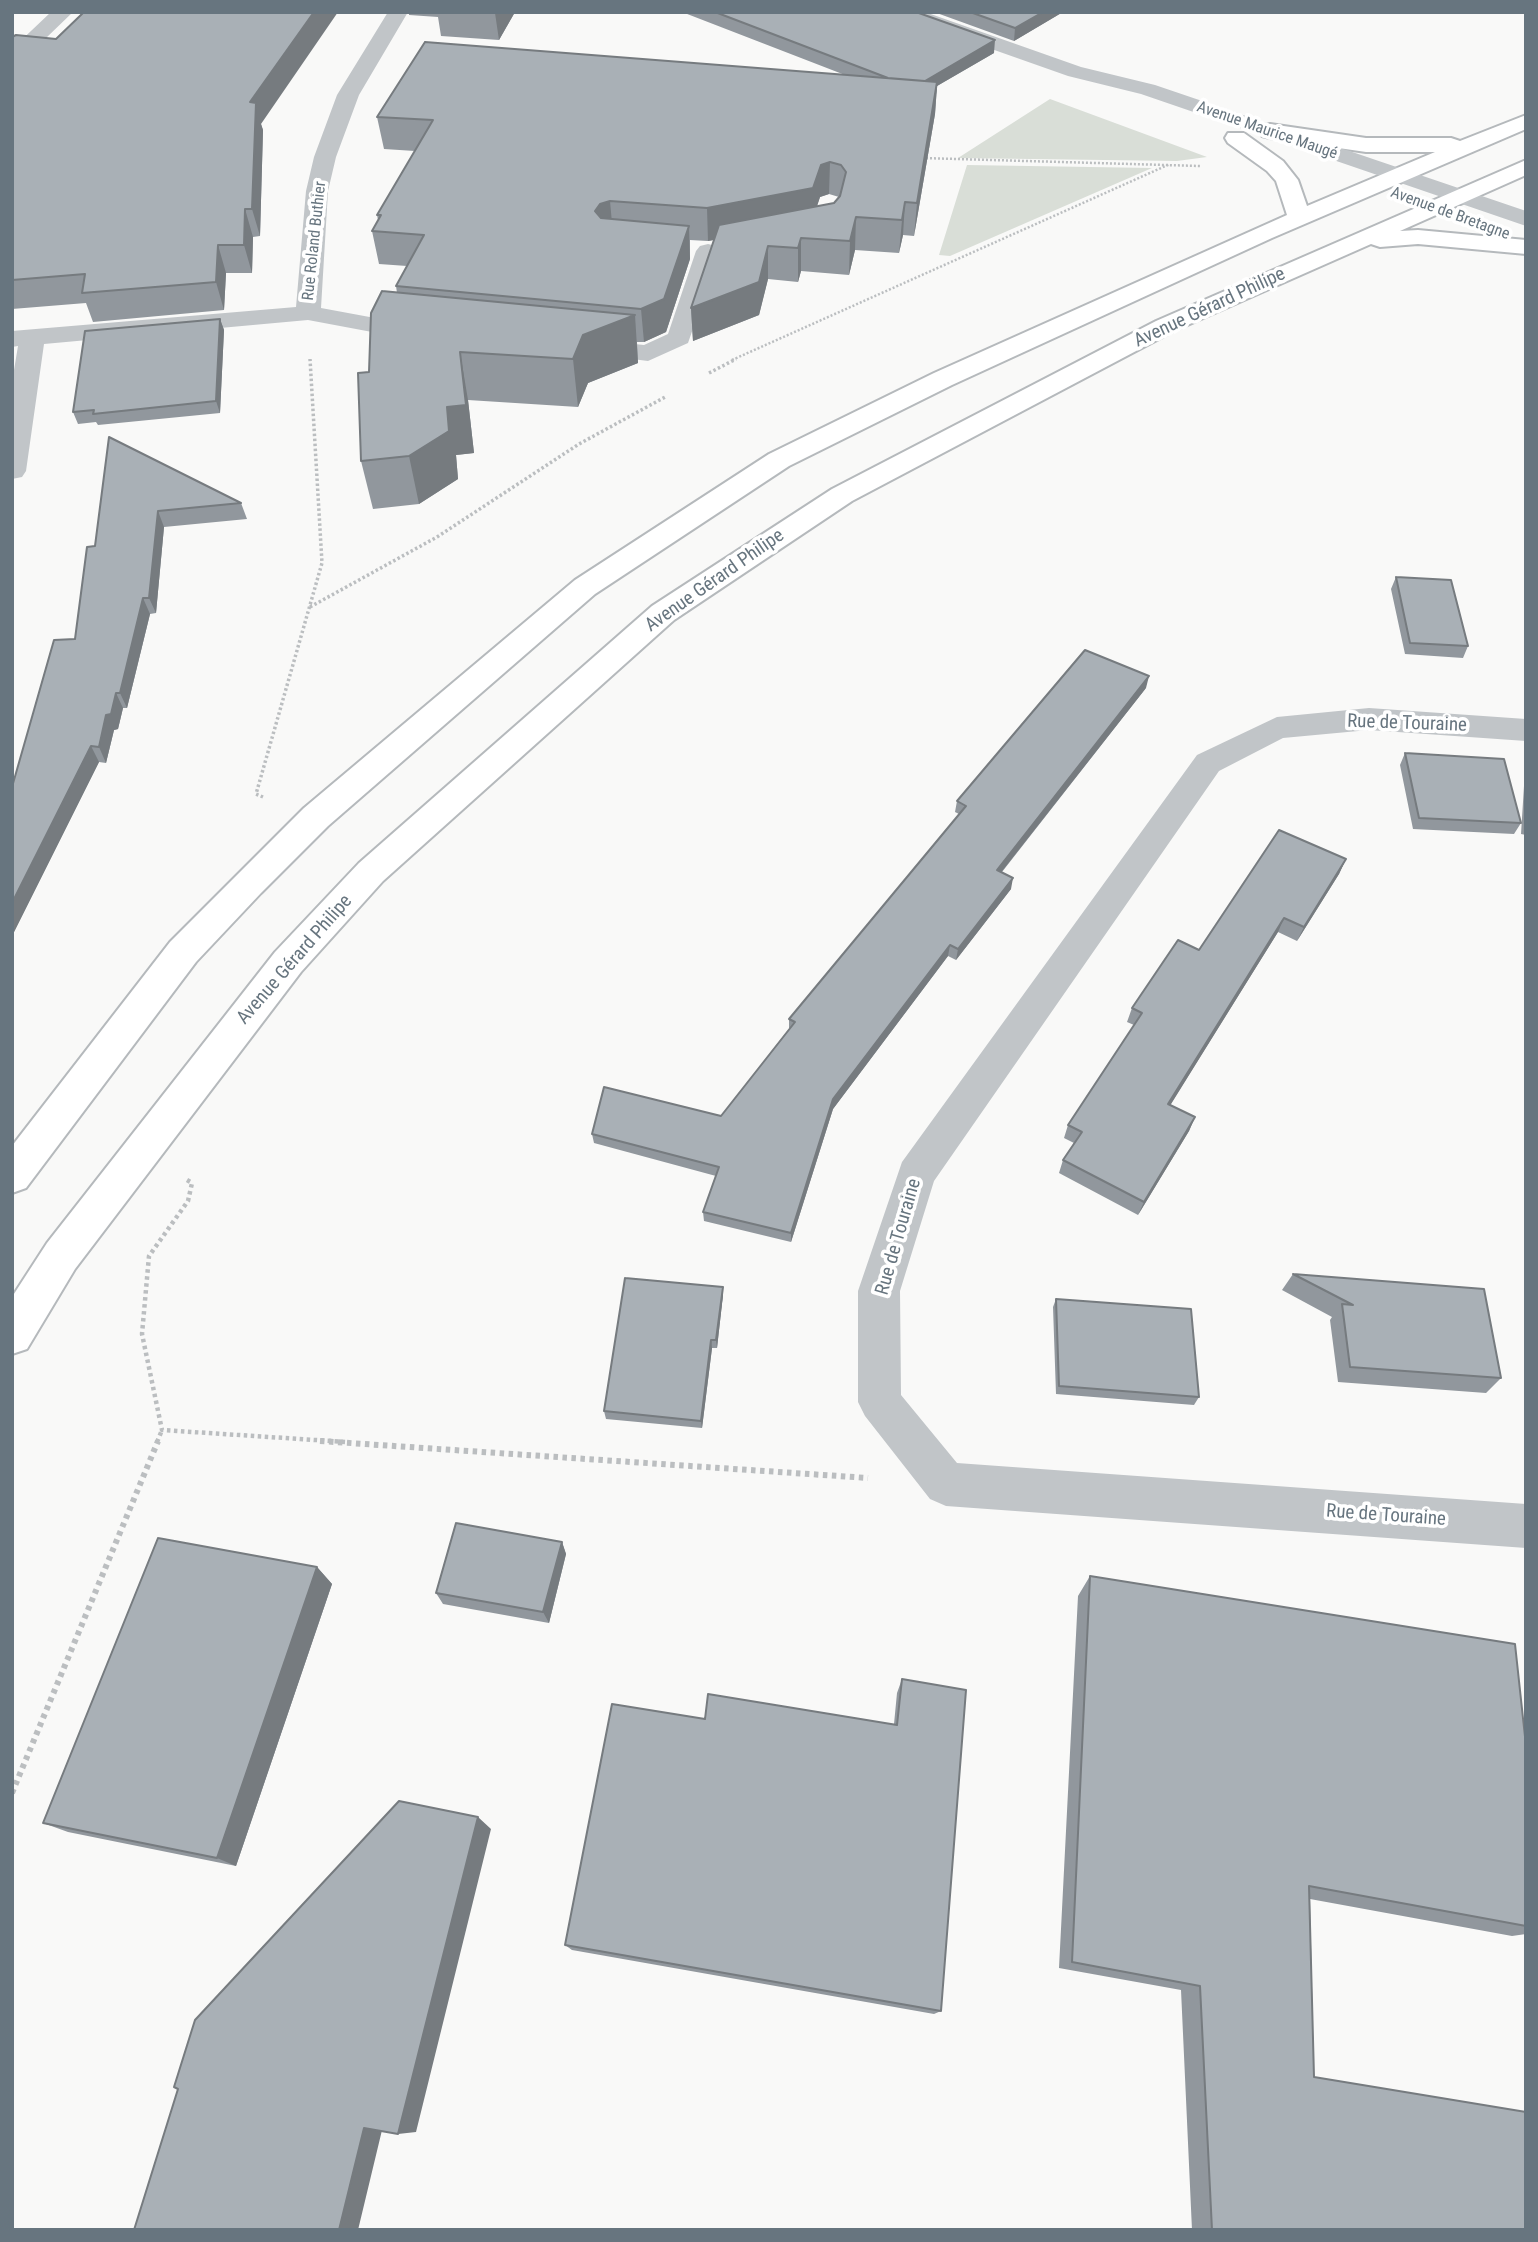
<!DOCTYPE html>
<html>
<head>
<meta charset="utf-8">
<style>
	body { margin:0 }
	#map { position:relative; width:1538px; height:2242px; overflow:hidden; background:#f9f9f8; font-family:"Roboto Condensed",sans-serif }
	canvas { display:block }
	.frame { position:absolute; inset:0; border:14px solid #67757f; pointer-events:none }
</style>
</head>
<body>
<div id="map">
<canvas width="1538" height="2242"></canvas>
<div class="frame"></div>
</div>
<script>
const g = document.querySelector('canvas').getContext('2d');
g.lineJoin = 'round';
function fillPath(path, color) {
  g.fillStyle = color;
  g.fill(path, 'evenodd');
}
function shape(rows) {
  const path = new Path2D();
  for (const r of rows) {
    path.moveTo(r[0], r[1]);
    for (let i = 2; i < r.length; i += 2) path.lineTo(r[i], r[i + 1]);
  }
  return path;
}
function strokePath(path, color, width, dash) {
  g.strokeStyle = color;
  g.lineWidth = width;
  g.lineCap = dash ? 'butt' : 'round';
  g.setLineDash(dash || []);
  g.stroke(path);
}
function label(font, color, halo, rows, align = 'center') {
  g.font = font + ' "Roboto Condensed",sans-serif';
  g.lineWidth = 7;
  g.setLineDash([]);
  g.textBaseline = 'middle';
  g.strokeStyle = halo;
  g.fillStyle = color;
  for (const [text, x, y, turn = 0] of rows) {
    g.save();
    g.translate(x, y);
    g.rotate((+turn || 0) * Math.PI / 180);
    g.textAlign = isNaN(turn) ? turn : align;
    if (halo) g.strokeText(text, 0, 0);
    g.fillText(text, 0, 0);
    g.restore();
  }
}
const green = shape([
	[1050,99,1207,157,1177,161,958,158],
	[967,165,1152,168,950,256,939,255]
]);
const pathFar3 = shape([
	[922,158,1200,166],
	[732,360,1170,164]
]);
const pathFar2 = shape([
	[709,373,736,359],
	[310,607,437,537,579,444,667,396],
	[263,797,256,794,322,563,310,359]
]);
const pathFar1 = shape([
	[187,1180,192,1183,188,1201,149,1256,142,1334,162,1430,346,1442],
	[157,1442,162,1430]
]);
const path = shape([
	[320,1441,868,1478],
	[12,1793,158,1441]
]);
const minor = shape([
	[51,12,73,12,19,64,12,66,12,49,51,12],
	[388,12,408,12,359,95,336,157,328,191,321,308,429,328,433,333,429,338,420,341,308,320,44,344,26,471,22,477,12,479,12,382,18,346,12,347,12,331,296,307,306,191,314,157,337,95,388,12],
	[895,12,925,12,1081,67,1155,85,1526,211,1526,226,1141,94,1068,76,898,16,895,12],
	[708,244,716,246,720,251,688,343,648,361,576,352,572,347,576,342,585,339,644,345,668,334,696,251,700,246,708,244],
	[1369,708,1526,719,1526,741,1369,730,1283,738,1219,771,934,1181,900,1291,901,1395,957,1463,1526,1504,1526,1548,946,1506,930,1499,865,1416,858,1402,858,1291,902,1162,1197,755,1277,717,1369,708]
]);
const major = shape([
	[1526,115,1526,129,1272,238,952,385,789,466,595,594,328,826,261,893,196,962,26,1188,12,1193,12,1146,170,942,304,808,575,580,769,454,934,373,1287,215,1276,181,1267,171,1228,143,1225,138,1228,133,1244,133,1283,161,1298,180,1307,206,1435,152,1366,152,1270,138,1262,136,1259,131,1262,126,1270,124,1366,138,1451,138,1460,141,1526,115],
	[1526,160,1526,175,1400,231,1418,230,1526,240,1526,254,1418,244,1380,247,1371,244,1174,331,852,501,674,620,383,881,301,972,75,1269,27,1349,12,1354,12,1297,47,1243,275,952,359,863,652,606,832,489,1156,321,1526,160]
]);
const wall = shape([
	[409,12,515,12,499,40,441,36,438,17,409,15],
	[682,12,916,12,994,53,937,86,935,114,914,236,903,235,899,253,855,250,849,275,801,271,798,282,768,279,759,315,693,341,691,308,714,240,708,241,690,240,690,259,666,332,644,342,637,342,638,363,588,383,578,407,468,400,474,453,456,455,458,479,419,504,373,509,361,461,369,372,397,293,396,286,407,266,379,264,372,231,378,220,377,215,415,151,384,149,377,117,845,75],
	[829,194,839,197,834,203,817,206,820,197],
	[934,12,1063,12,1014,41],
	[12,37,261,124,263,130,260,236,253,237,252,273,226,273,224,310,93,322,86,303,12,309],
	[220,319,224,330,220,413,98,425,96,422,78,424,73,412],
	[109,437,241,503,247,519,164,527,156,613,150,614,127,708,123,708,118,729,114,730,106,763,99,762,12,936,95,546],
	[1396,577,1468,646,1463,658,1405,654,1391,589],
	[1146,688,1002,872,1011,889,956,960,948,956,833,1109,791,1242,704,1221,703,1212,716,1176,594,1143,592,1134,721,1116,789,1029,789,1019,959,814,955,812,957,801],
	[1405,753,1521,823,1514,834,1413,829,1400,765],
	[1526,783,1526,835,1521,834,1524,786],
	[1346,859,1339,874,1297,941,1278,932,1170,1105,1195,1117,1189,1131,1138,1215,1059,1173,1063,1160,1074,1143,1064,1138,1068,1125,1134,1025,1127,1022,1132,1008,1199,950],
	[1293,1274,1501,1378,1486,1393,1338,1382,1330,1320,1332,1317,1282,1290],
	[723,1295,717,1348,712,1348,702,1428,606,1419,604,1411],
	[1056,1299,1199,1397,1194,1405,1056,1394,1053,1307],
	[562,1542,566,1554,549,1623,443,1604,436,1593],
	[317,1567,332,1584,236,1866,68,1832,43,1823],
	[1090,1576,1526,1746,1526,1934,1512,1936,1310,1899,1314,2077,1526,2230,1192,2230,1181,1990,1059,1968,1078,1596],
	[902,1679,941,2011,934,2014,572,1950,565,1945,705,1719,894,1724,897,1693]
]);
const shadedWall = shape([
	[314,12,338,12,261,124,263,130,260,236,252,209,250,102],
	[496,12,515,12,499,40,495,13],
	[1043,12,1063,12,1014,41,1015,28],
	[995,40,994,53,937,86,935,114,914,236,917,203,913,88],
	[830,162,829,194,820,197,812,221,708,241,707,208],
	[610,201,613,234,595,211,600,204],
	[905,202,903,235,899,253,902,220],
	[245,209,253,237,252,273,244,245],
	[856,217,855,250,849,275,850,241],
	[689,226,690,259,666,332,644,342,641,309],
	[801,238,801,271,798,282,798,248],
	[218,245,226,273,224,310,216,282],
	[768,246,768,279,759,315,693,341,691,308],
	[635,315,638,363,588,383,578,407,573,359,583,335],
	[220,319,224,330,220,413,216,401],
	[460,352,468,400,474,453,456,455,458,479,419,504,409,456],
	[158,511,164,527,156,613,149,598],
	[143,598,150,614,127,708,120,693],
	[1149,676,1146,688,995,880,997,870],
	[116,693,123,708,118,729,114,730,106,763,99,747,106,715],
	[91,746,99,762,12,936,12,903],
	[1346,859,1339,874,1297,941,1304,927],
	[1013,878,1011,889,956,960,958,949],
	[1284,918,1278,932,1163,1117,1168,1104],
	[950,945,948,956,833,1109,791,1242,791,1233,833,1099],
	[1195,1117,1189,1131,1138,1215,1144,1202],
	[723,1287,723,1295,717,1348,716,1340],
	[711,1340,712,1348,702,1428,701,1421],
	[562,1542,566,1554,549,1623,543,1612],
	[317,1567,332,1584,236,1866,217,1858],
	[478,1817,491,1829,416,2132,398,2134],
	[383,2126,358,2230,339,2230,364,2128]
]);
const building = shape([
	[84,12,314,12,250,102,256,103,252,209,245,209,244,245,218,245,216,282,82,293,85,274,12,280,12,37,16,35,56,39,84,12],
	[715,12,916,12,995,40,925,81,888,78,715,12],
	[970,12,1043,12,1015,28,970,12],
	[425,42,937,82,917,203,905,202,902,220,856,217,850,241,801,238,798,248,768,246,759,282,691,308,719,225,834,203,840,196,846,172,841,165,830,162,821,165,813,188,707,208,610,201,600,204,595,211,601,218,689,226,664,299,641,309,396,286,424,235,372,231,381,215,377,215,433,120,377,117,425,42],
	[382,291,635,315,583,335,573,359,460,352,466,405,447,407,449,431,409,456,361,461,358,373,369,372,371,313,382,291],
	[220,319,216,401,93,414,94,410,73,412,85,331,220,319],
	[109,437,241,503,158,511,149,598,143,598,120,693,116,693,111,714,106,715,99,747,91,746,12,903,12,787,54,640,75,639,87,547,95,546,109,437],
	[1396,577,1451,580,1468,646,1410,643,1396,577],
	[1085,650,1149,676,997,870,1013,878,958,949,950,945,833,1099,791,1233,703,1212,719,1167,592,1134,604,1087,721,1116,795,1022,789,1019,966,806,957,801,1085,650],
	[1405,753,1504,759,1521,823,1419,818,1405,753],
	[1279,830,1346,859,1304,927,1284,918,1168,1104,1195,1117,1144,1202,1063,1160,1082,1132,1068,1125,1142,1013,1132,1008,1178,940,1199,950,1279,830],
	[1293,1274,1484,1289,1501,1378,1350,1367,1342,1304,1353,1305,1293,1274],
	[625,1278,723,1287,716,1340,711,1340,701,1421,604,1411,625,1278],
	[1056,1299,1191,1309,1199,1397,1059,1386,1056,1299],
	[456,1523,562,1542,543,1612,436,1593,456,1523],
	[158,1538,317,1567,217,1858,43,1823,158,1538],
	[1090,1576,1515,1644,1526,1746,1526,1926,1309,1886,1314,2077,1526,2112,1526,2230,1212,2230,1200,1986,1072,1962,1090,1576],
	[902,1679,966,1690,941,2011,565,1945,612,1704,705,1719,708,1694,897,1725,902,1679],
	[399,1801,478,1817,398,2134,364,2128,339,2230,134,2230,178,2089,174,2087,195,2020,399,1801]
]);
const farStreetnames = [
	["Avenue Maurice Maugé",1267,131,19],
	["Avenue de Bretagne",1450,214,20],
	["Rue Roland Buthier",315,241,-84]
];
const streetNames = [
	["Avenue Gérard Philipe",1210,308,-25],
	["Avenue Gérard Philipe",715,581,-35],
	["Rue de Touraine",1407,724,2],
	["Avenue Gérard Philipe",295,960,-49],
	["Rue de Touraine",899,1237,-74],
	["Rue de Touraine",1386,1516,4]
];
fillPath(green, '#d9ded7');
strokePath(major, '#b5b9bc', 4);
strokePath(pathFar3, '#bbbec0', 2.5, [2, 2]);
strokePath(pathFar2, '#bbbec0', 3.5, [2.5, 2.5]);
strokePath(pathFar1, '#bbbec0', 4.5, [3.5, 3.5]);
strokePath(path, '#bbbec0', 6, [4.5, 4.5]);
fillPath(minor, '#c1c5c8');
fillPath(major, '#fff');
fillPath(wall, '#91979d');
fillPath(shadedWall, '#767b7f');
fillPath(building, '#a9b0b6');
strokePath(building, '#767b7f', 2);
label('16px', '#67757f', '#fff', farStreetnames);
label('19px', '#67757f', '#fff', streetNames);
</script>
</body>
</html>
